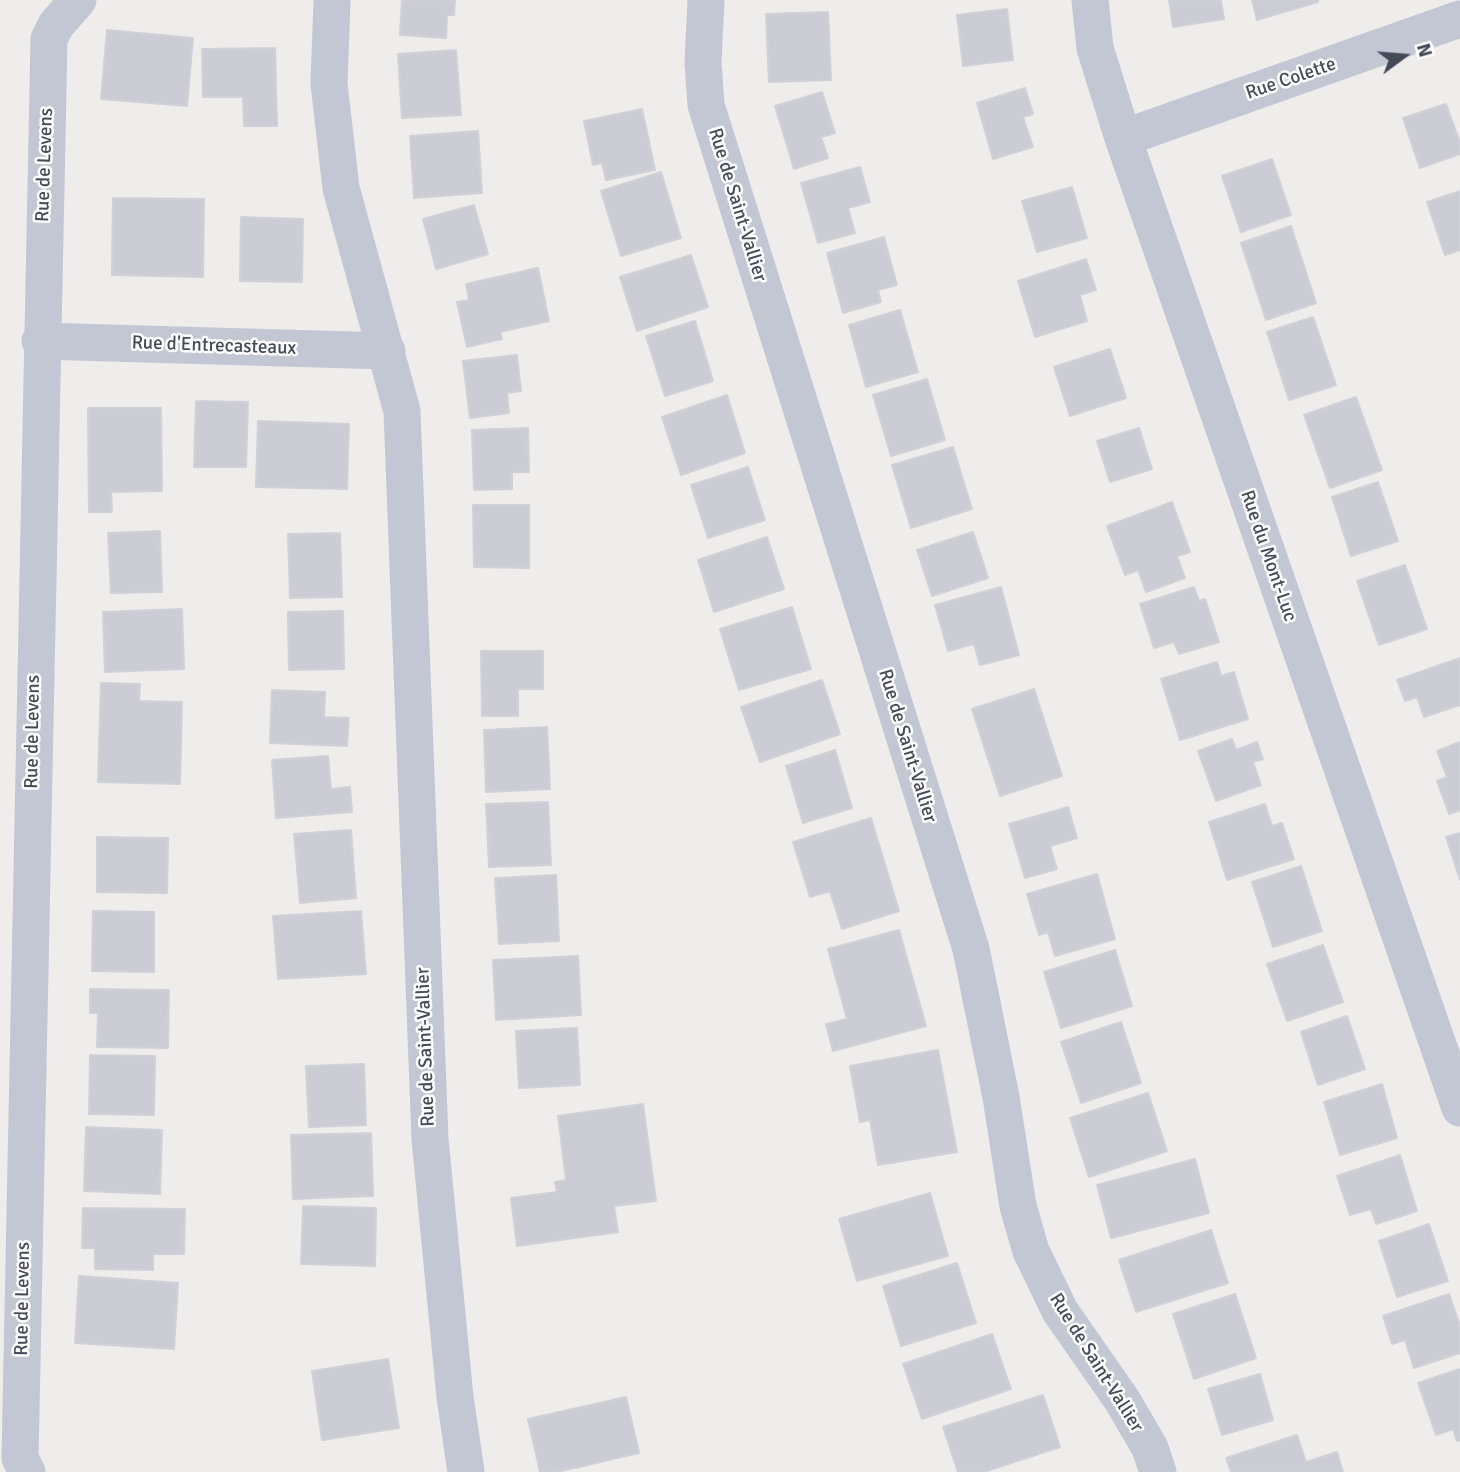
<!DOCTYPE html>
<html>
<head>
<meta charset="utf-8">
<style>
	body { margin:0 }
	#map { position:relative; width:1460px; height:1472px; overflow:hidden; background:#efecec; font-family:Signika,sans-serif }
	canvas { display:block }
	.north { position:absolute; left:1369px; top:21px; width:70px; height:70px; -webkit-text-stroke:5px #fff; paint-order:stroke; rotate:74deg; font-size:19px; font-weight:700; line-height:28px; text-align:center; color:#454a58 }
	.north::after { content:''; display:block; margin:auto; width:24px; height:32px; background:#454a58; clip-path:polygon(50% 0,100% 100%,50% 72%,0 100%) }
</style>
</head>
<body>
<div id="map">
<canvas width="1460" height="1472"></canvas>
<div class="north">N</div>
</div>
<script>
const g = document.querySelector('canvas').getContext('2d');
g.lineJoin = 'round';
function fillPath(path, color) {
  g.fillStyle = color;
  g.fill(path, 'evenodd');
}
function shape(rows) {
  const path = new Path2D();
  for (const r of rows) {
    path.moveTo(r[0], r[1]);
    for (let i = 2; i < r.length; i += 2) path.lineTo(r[i], r[i + 1]);
  }
  return path;
}
function strokePath(path, color, width, dash) {
  g.strokeStyle = color;
  g.lineWidth = width;
  g.lineCap = dash ? 'butt' : 'round';
  g.setLineDash(dash || []);
  g.stroke(path);
}
function label(font, color, halo, rows, align = 'center') {
  g.font = font + ' Signika,sans-serif';
  g.lineWidth = 5;
  g.setLineDash([]);
  g.textBaseline = 'middle';
  g.strokeStyle = halo;
  g.fillStyle = color;
  for (const [text, x, y, turn = 0] of rows) {
    g.save();
    g.translate(x, y);
    g.rotate((+turn || 0) * Math.PI / 180);
    g.textAlign = isNaN(turn) ? turn : align;
    if (halo) g.strokeText(text, 0, 0);
    g.fillText(text, 0, 0);
    g.restore();
  }
}
const building = shape([
	[402,0,455,0,454,15,447,15,446,38,400,35,402,0],
	[1169,0,1221,0,1224,19,1173,27,1169,0],
	[1252,0,1318,0,1318,2,1257,20,1252,0],
	[1007,9,1013,60,963,66,957,15,1007,9],
	[828,12,831,80,769,82,766,14,828,12],
	[107,30,193,38,187,106,101,99,107,30],
	[275,48,277,126,244,126,243,97,203,97,202,49,275,48],
	[456,50,461,115,402,118,398,54,456,50],
	[1025,88,1033,114,1023,117,1033,147,993,159,977,103,1025,88],
	[822,92,835,133,821,137,828,158,794,169,775,106,822,92],
	[1446,104,1460,143,1460,154,1420,168,1403,118,1446,104],
	[642,109,655,170,606,180,602,163,593,165,584,121,642,109],
	[478,131,482,193,414,198,410,136,478,131],
	[1272,159,1291,215,1241,232,1222,176,1272,159],
	[860,167,870,202,848,208,855,233,818,243,801,183,860,167],
	[661,172,681,238,621,256,601,191,661,172],
	[1072,187,1087,238,1037,252,1022,201,1072,187],
	[1460,191,1460,250,1445,255,1427,202,1460,191],
	[113,198,204,199,203,277,112,275,113,198],
	[474,205,488,254,436,269,423,219,474,205],
	[241,217,303,219,302,282,240,281,241,217],
	[1291,226,1316,303,1266,320,1241,243,1291,226],
	[884,237,897,285,878,290,881,302,843,313,827,253,884,237],
	[691,255,708,307,637,331,620,277,691,255],
	[1086,259,1096,290,1080,295,1087,321,1035,337,1018,281,1086,259],
	[538,268,549,321,500,332,502,339,467,347,457,302,469,300,466,284,538,268],
	[900,310,918,372,866,387,849,325,900,310],
	[1313,317,1336,385,1289,400,1267,332,1313,317],
	[695,321,713,381,665,396,646,336,695,321],
	[1110,349,1126,398,1070,416,1054,367,1110,349],
	[517,355,521,391,507,393,509,413,470,418,463,361,517,355],
	[927,379,945,440,891,456,873,395,927,379],
	[727,395,745,453,681,475,662,417,727,395],
	[1356,397,1382,470,1330,488,1304,415,1356,397],
	[196,401,248,402,246,467,194,467,196,401],
	[88,408,161,408,162,491,111,492,112,512,89,512,88,408],
	[258,421,349,424,347,489,256,487,258,421],
	[528,428,529,472,512,472,512,489,474,490,472,430,528,428],
	[1139,428,1152,469,1110,482,1097,441,1139,428],
	[953,447,972,509,911,528,892,465,953,447],
	[748,467,765,520,708,538,691,485,748,467],
	[1378,482,1398,541,1351,556,1332,497,1378,482],
	[1172,502,1190,552,1177,556,1185,578,1146,592,1138,570,1125,575,1107,526,1172,502],
	[473,505,529,505,529,568,474,567,473,505],
	[160,531,162,592,111,593,108,533,160,531],
	[973,532,988,578,932,596,917,550,973,532],
	[340,533,342,597,290,598,288,534,340,533],
	[767,537,784,589,714,612,698,560,767,537],
	[1405,565,1427,629,1379,645,1357,581,1405,565],
	[1001,587,1019,655,980,665,974,644,948,651,935,605,1001,587],
	[1194,587,1199,601,1205,599,1219,642,1179,654,1174,642,1154,648,1140,604,1194,587],
	[792,607,811,669,739,690,720,629,792,607],
	[182,609,184,669,105,672,103,612,182,609],
	[343,611,344,669,289,670,288,612,343,611],
	[481,651,543,651,543,689,518,689,518,716,482,716,481,651],
	[1460,658,1460,705,1424,717,1417,697,1405,701,1397,680,1460,658],
	[1217,662,1221,676,1234,672,1248,719,1180,740,1161,679,1217,662],
	[822,680,840,734,760,762,741,707,822,680],
	[101,683,140,684,139,701,182,702,180,784,98,782,101,683],
	[1034,689,1062,776,1000,796,972,709,1034,689],
	[272,690,325,692,324,717,349,718,347,746,270,743,272,690],
	[547,727,550,789,486,792,484,730,547,727],
	[1232,739,1236,750,1257,742,1263,759,1253,762,1261,785,1216,801,1198,751,1232,739],
	[1460,742,1460,810,1449,814,1437,781,1447,777,1437,751,1460,742],
	[835,750,852,808,803,823,786,766,835,750],
	[328,756,331,789,350,787,352,812,276,818,272,760,328,756],
	[548,802,551,865,489,867,486,804,548,802],
	[1265,804,1272,826,1282,823,1294,859,1227,880,1209,822,1265,804],
	[1068,807,1077,838,1050,846,1057,869,1025,878,1009,824,1068,807],
	[871,818,899,911,842,929,830,891,810,897,793,842,871,818],
	[351,830,356,898,300,903,294,834,351,830],
	[1460,833,1460,880,1446,837,1460,833],
	[97,837,168,838,167,893,97,892,97,837],
	[1301,866,1322,931,1273,947,1252,882,1301,866],
	[1097,874,1115,939,1055,956,1048,932,1039,935,1027,894,1097,874],
	[556,875,559,941,499,944,495,878,556,875],
	[93,911,154,912,154,972,92,971,93,911],
	[361,911,366,974,278,979,273,916,361,911],
	[899,930,926,1026,833,1051,826,1024,847,1019,828,949,899,930],
	[1323,945,1343,1002,1287,1021,1267,964,1323,945],
	[1115,950,1132,1006,1061,1028,1044,972,1115,950],
	[578,956,581,1015,496,1020,493,960,578,956],
	[90,989,169,990,168,1048,97,1047,98,1013,90,1013,90,989],
	[1347,1016,1365,1069,1318,1085,1301,1032,1347,1016],
	[1121,1022,1141,1083,1081,1103,1061,1042,1121,1022],
	[577,1028,580,1085,519,1088,516,1031,577,1028],
	[938,1050,957,1152,878,1165,870,1120,860,1122,850,1066,938,1050],
	[90,1055,155,1056,154,1115,89,1114,90,1055],
	[364,1064,366,1125,309,1127,306,1066,364,1064],
	[1382,1084,1397,1138,1340,1155,1324,1102,1382,1084],
	[1148,1093,1167,1151,1089,1177,1070,1118,1148,1093],
	[643,1104,656,1201,614,1206,618,1232,517,1246,511,1198,557,1192,555,1182,566,1180,558,1116,643,1104],
	[86,1127,162,1130,160,1194,84,1191,86,1127],
	[371,1133,373,1196,293,1199,291,1135,371,1133],
	[1400,1155,1417,1211,1376,1224,1371,1209,1350,1215,1337,1176,1400,1155],
	[1195,1159,1209,1213,1111,1238,1097,1185,1195,1159],
	[930,1193,948,1256,857,1281,839,1219,930,1193],
	[303,1206,376,1208,375,1266,301,1264,303,1206],
	[83,1208,185,1209,184,1254,153,1254,153,1270,95,1269,95,1248,82,1248,83,1208],
	[1429,1224,1448,1281,1397,1297,1379,1241,1429,1224],
	[1211,1230,1228,1283,1136,1312,1119,1260,1211,1230],
	[957,1263,976,1323,901,1346,883,1286,957,1263],
	[79,1276,178,1283,174,1349,75,1343,79,1276],
	[1235,1294,1256,1358,1194,1379,1173,1314,1235,1294],
	[1449,1294,1460,1326,1460,1353,1414,1368,1405,1340,1392,1344,1383,1316,1449,1294],
	[992,1334,1011,1389,922,1419,903,1364,992,1334],
	[388,1359,399,1428,322,1440,312,1371,388,1359],
	[1460,1369,1460,1440,1457,1441,1453,1429,1436,1435,1418,1383,1460,1369],
	[1260,1374,1273,1420,1222,1435,1208,1389,1260,1374],
	[1043,1395,1060,1447,984,1472,958,1472,943,1427,1043,1395],
	[626,1397,639,1453,557,1472,540,1472,528,1419,626,1397],
	[1297,1435,1306,1462,1337,1452,1343,1472,1231,1472,1226,1458,1297,1435]
]);
const street = shape([
	[332,0,329,84,341,188,402,411,430,1139,455,1397,466,1472],
	[706,0,703,62,706,105,971,949,1001,1097,1018,1206,1031,1251,1060,1311,1122,1400,1150,1448,1158,1472],
	[1090,0,1095,48,1123,138,1460,1108],
	[1123,138,1460,19],
	[40,341,387,351],
	[27,1472,20,1458,49,39,56,25,78,0]
]);
const streetNames = [
	["Rue Colette",1291,79,-19],
	["Rue de Levens",45,165,-88],
	["Rue de Saint-Vallier",737,205,73],
	["Rue d'Entrecasteaux",214,346,2],
	["Rue du Mont-Luc",1268,556,71],
	["Rue de Levens",33,732,-89],
	["Rue de Saint-Vallier",907,746,73],
	["Rue de Saint-Vallier",426,1047,-92],
	["Rue de Levens",23,1299,-89],
	["Rue de Saint-Vallier",1096,1363,58]
];
fillPath(building, '#cccdd4');
strokePath(building, '#d0d0d7', 2);
strokePath(street, '#c2c7d3', 37);
label('19px', '#454a58', '#fff', streetNames);
</script>
</body>
</html>
